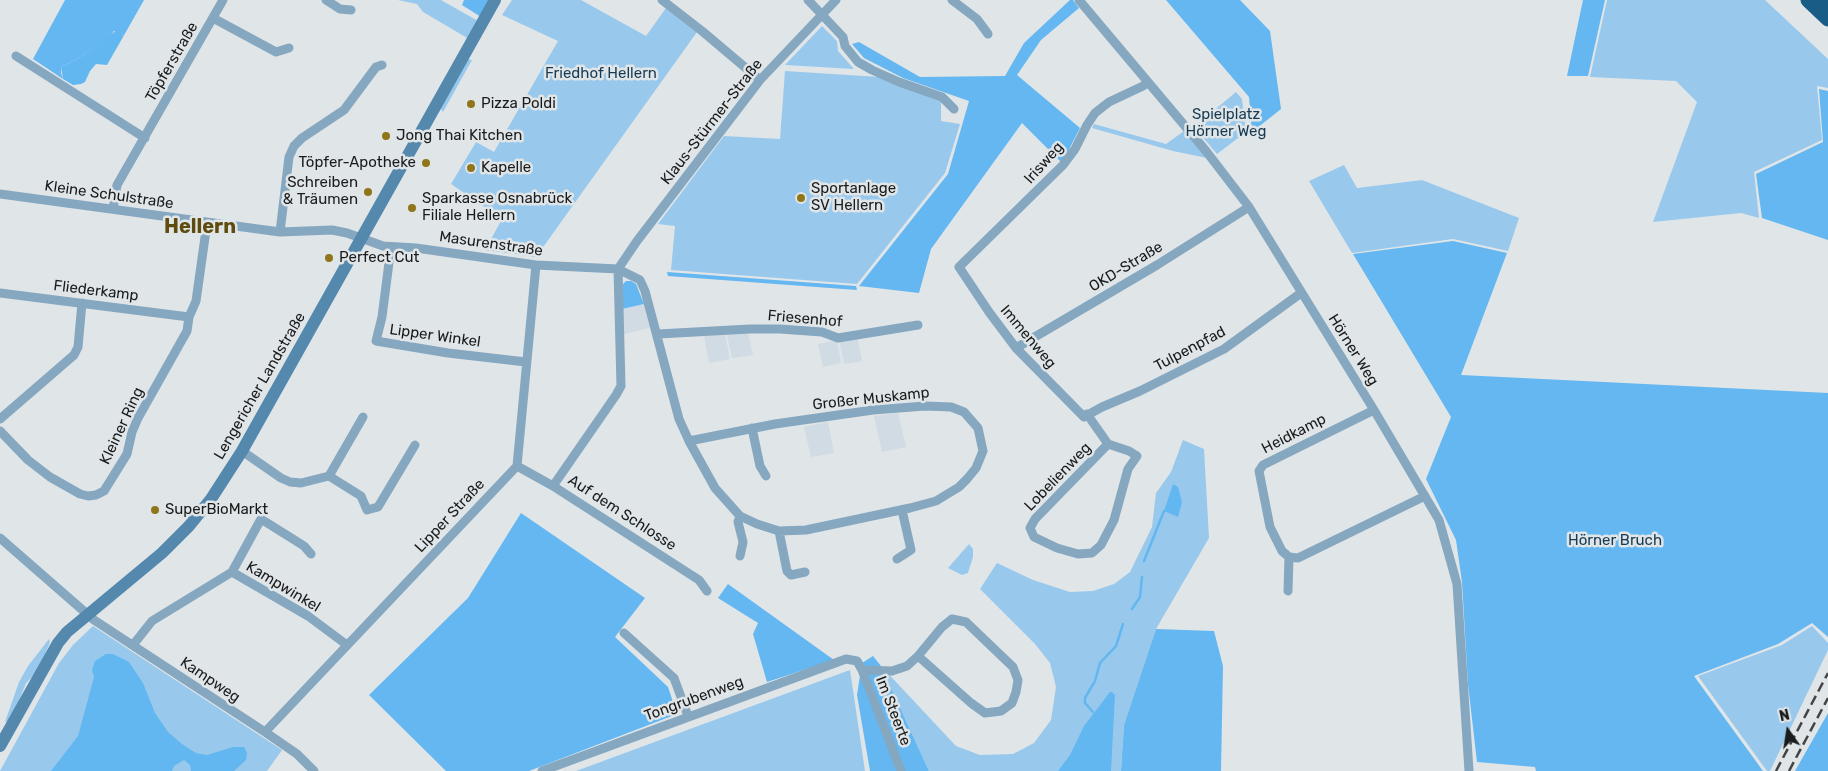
<!DOCTYPE html>
<html>
<head>
<meta charset="utf-8">
<style>
	body { margin:0 }
	#map { position:relative; width:1828px; height:771px; overflow:hidden; background:#e0e5e8; font-family:Rubik,sans-serif }
	canvas { display:block }
	.north { position:absolute; left:1763px; top:706px; width:50px; height:50px; -webkit-text-stroke:4px #e0e5e8; paint-order:stroke; rotate:347deg; font-size:14px; font-weight:700; line-height:20px; text-align:center; color:#1a1b1c }
	.north::after { content:''; display:block; margin:auto; width:18px; height:22px; background:#1a1b1c; clip-path:polygon(50% 0,100% 100%,50% 72%,0 100%) }
</style>
</head>
<body>
<div id="map">
<canvas width="1828" height="771"></canvas>
<div class="north">N</div>
</div>
<script>
const g = document.querySelector('canvas').getContext('2d');
g.lineJoin = 'round';
function fillPath(path, color) {
  g.fillStyle = color;
  g.fill(path, 'evenodd');
}
function shape(rows) {
  const path = new Path2D();
  for (const r of rows) {
    path.moveTo(r[0], r[1]);
    for (let i = 2; i < r.length; i += 2) path.lineTo(r[i], r[i + 1]);
  }
  return path;
}
function strokePath(path, color, width, dash) {
  g.strokeStyle = color;
  g.lineWidth = width;
  g.lineCap = dash ? 'butt' : 'round';
  g.setLineDash(dash || []);
  g.stroke(path);
}
function label(font, color, halo, rows, align = 'center') {
  g.font = font + ' Rubik,sans-serif';
  g.lineWidth = 5;
  g.setLineDash([]);
  g.textBaseline = 'middle';
  g.strokeStyle = halo;
  g.fillStyle = color;
  for (const [text, x, y, turn = 0] of rows) {
    g.save();
    g.translate(x, y);
    g.rotate((+turn || 0) * Math.PI / 180);
    g.textAlign = isNaN(turn) ? turn : align;
    if (halo) g.strokeText(text, 0, 0);
    g.fillText(text, 0, 0);
    g.restore();
  }
}
const built = shape([
	[644,304,650,328,624,334,622,309],
	[748,333,753,355,732,358,727,335],
	[725,334,730,359,709,363,704,336],
	[857,336,862,361,844,364,839,340],
	[837,340,841,363,823,367,818,344],
	[898,413,906,447,882,452,874,416],
	[828,422,834,453,811,457,804,427]
]);
const green = shape([
	[398,0,441,0,478,21,469,39,423,12,417,4],
	[512,0,581,0,646,36,666,8,697,32,536,257,485,250,502,219,451,184,476,142,494,152,558,41,502,15],
	[1607,0,1765,0,1828,59,1828,88,1817,86,1822,140,1754,172,1759,218,1741,213,1653,222,1697,102,1676,81,1590,77],
	[822,26,837,41,838,51,854,69,785,65],
	[467,59,472,60,443,112,440,108],
	[785,71,880,77,941,99,941,121,960,124,945,173,857,284,671,270,675,226,658,224,724,136,780,139],
	[1236,92,1242,99,1246,132,1217,154,1194,127],
	[1094,124,1166,144,1184,131,1207,158,1173,151,1092,128],
	[1344,165,1357,188,1422,180,1519,218,1508,251,1453,239,1352,253,1309,181],
	[1183,440,1204,449,1209,538,1156,629,1124,725,1121,771,929,771,881,666,956,746,980,755,1013,754,1034,743,1051,720,1056,687,1050,663,1035,644,980,589,997,563,1033,580,1070,592,1093,591,1114,584,1130,572,1152,527,1156,493,1171,472],
	[969,544,973,549,973,557,968,573,962,575,948,568],
	[93,626,282,750,267,771,0,771,59,663,73,645],
	[1812,626,1828,643,1828,650,1770,771,1767,771,1698,676,1782,645],
	[49,639,50,642,38,671,26,683,16,708,8,721,5,722,19,682,28,666],
	[850,670,865,771,576,771]
]);
const forest = shape([
	[65,0,144,0,123,37,122,33,114,31,110,36,79,58,61,67,61,73,63,79,33,59],
	[464,0,491,0,481,17,462,5],
	[1070,0,1073,0,1079,8,1041,40,1017,75,1080,128,1062,163,1022,123,931,249,919,293,859,286,948,174,969,101,903,78,864,58,852,44,859,42,920,77,1005,76,1024,43],
	[1166,0,1240,0,1270,31,1281,109,1252,132,1249,97],
	[1583,0,1605,0,1588,76,1567,76],
	[1819,89,1828,91,1828,240,1762,218,1756,174,1823,142],
	[1453,241,1507,253,1461,375,1828,393,1828,637,1812,623,1778,644,1694,676,1763,771,1536,771,1535,767,1477,762,1468,684,1462,582,1456,540,1426,479,1451,417,1353,254],
	[667,272,856,286,857,290,668,276],
	[626,281,631,281,636,284,644,304,622,309,623,284],
	[521,513,645,598,615,637,668,687,677,714,529,771,446,771,369,695,468,598],
	[728,584,834,660,767,682,753,634,758,623,718,598],
	[1156,629,1214,631,1223,666,1221,771,1121,771,1124,725],
	[873,656,881,666,929,771,870,771,857,695,862,663],
	[1828,713,1828,771,1795,771]
]);
const water = shape([
	[117,30,122,33,123,37,107,65,96,64,90,71,85,82,81,84,73,85,63,79,61,67,79,58],
	[1173,484,1178,487,1182,502,1178,517,1164,511],
	[106,654,113,654,129,662,143,683,155,713,168,732,182,744,196,753,207,755,233,747,244,747,247,753,246,760,234,771,191,771,190,765,184,760,174,766,172,771,51,771,78,736,94,677,92,670,95,661],
	[1110,692,1112,692,1115,695,1111,771,1058,771,1070,755,1084,726]
]);
const stream = shape([
	[1144,561,1164,511],
	[1132,609,1140,597,1142,577],
	[1093,712,1085,703,1085,698,1095,681,1100,663,1116,646,1123,624]
]);
const street = shape([
	[326,0,340,9,351,10],
	[662,0,702,31,760,80],
	[808,0,843,37,845,46,858,62,872,70,899,82,942,97,954,109],
	[952,0,977,19,988,34],
	[1079,0,1206,151,1249,207,1374,410,1439,520,1457,584,1469,771],
	[213,18,276,52,289,48],
	[16,56,145,138],
	[1148,82,1143,86,1109,102,1095,113,1087,125,1075,149,1063,165,959,267,989,312,1016,348,1084,417,1102,407,1140,391,1224,349,1301,293],
	[0,194,280,232,332,230,347,233,383,246,416,248,536,265,618,269,640,280,645,291,679,419,689,441,715,488,740,516,757,524,779,531,806,530,910,508,936,501,959,487,967,479,976,468,983,451,978,428,964,412,951,407,925,406,873,410,775,424,689,441],
	[113,209,117,185,223,0],
	[280,232,289,157,294,146,302,138,344,110,376,67,382,65],
	[391,247,382,317,376,341,448,353,526,362],
	[618,269,637,241,760,80,836,0],
	[0,293,189,317],
	[658,334,750,329,780,329,822,332,838,338,918,325],
	[1016,348,1157,265,1249,207],
	[1087,414,1108,444,1129,451,1137,456,1128,469,1114,520,1101,545,1092,553,1078,554,1057,548,1034,537,1030,528,1035,519,1108,444],
	[0,419,74,355,78,347,82,303],
	[752,428,760,466,766,476],
	[0,431,28,460,50,477,80,494,88,496,96,495,104,491,127,454,132,432,138,418,187,331,189,317,196,301,207,223],
	[242,451,281,478,290,482,301,483,329,476,361,496,367,510,378,507,415,445],
	[517,466,553,486,699,580,707,591],
	[329,476,363,417],
	[553,486,616,395,621,386,618,269],
	[779,531,787,571,791,575,805,572],
	[0,538,94,620,265,732,297,754,314,771],
	[740,556,743,542,738,522,740,516],
	[1289,557,1298,558,1425,496],
	[897,559,911,550,902,510],
	[232,572,261,519,304,546,311,554],
	[1288,591,1289,557,1282,551,1270,527,1259,471,1263,465,1374,410],
	[624,633,674,678,688,716],
	[133,645,152,621,232,572,308,616,347,645],
	[862,670,892,671,907,666,918,656,971,703,985,713,1001,711,1012,703,1016,692,1018,680,1013,667,966,622,952,619,942,627,918,656],
	[265,732,517,466,536,265],
	[542,771,846,659,857,661,862,670,901,771]
]);
const secondary = shape([
	[0,746,58,643,67,632,162,553,189,526,211,499,242,451,495,0]
]);
const highway = shape([
	[1808,0,1828,19],
	[1826,0,1828,2]
]);
const rail = shape([
	[1776,771,1828,673],
	[1789,771,1828,698]
]);
const markers = [
	[471,104,5,"#91751b"],
	[386,136,5,"#91751b"],
	[426,163,5,"#91751b"],
	[471,168,5,"#91751b"],
	[368,192,5,"#91751b"],
	[801,198,5,"#91751b"],
	[412,208,5,"#91751b"],
	[329,258,5,"#91751b"],
	[155,510,5,"#91751b"]
];
const streetNames = [
	["Töpferstraße",172,62,-60],
	["Klaus-Stürmer-Straße",712,122,-52],
	["Irisweg",1044,163,-48],
	["Kleine Schulstraße",109,195,8],
	["Masurenstraße",491,244,8],
	["OKD-Straße",1126,267,-31],
	["Fliederkamp",96,291,7],
	["Friesenhof",805,319,5],
	["Lipper Winkel",435,336,8],
	["Immenweg",1028,337,50],
	["Tulpenpfad",1190,349,-28],
	["Hörner Weg",1353,350,58],
	["Lengericher Landstraße",260,386,-60],
	["Großer Muskamp",871,399,-6],
	["Kleiner Ring",122,426,-65],
	["Heidkamp",1294,434,-27],
	["Lobelienweg",1058,477,-46],
	["Auf dem Schlosse",622,513,33],
	["Lipper Straße",450,516,-47],
	["Kampwinkel",283,587,31],
	["Kampweg",210,680,34],
	["Tongrubenweg",694,699,-20],
	["Im Steerte",893,711,69]
];
const parkNames = [
	["Friedhof Hellern",601,74],
	["Spielplatz",1226,115],
	["Hörner Weg",1226,132],
	["Hörner Bruch",1615,541]
];
const poiNames = [
	["Pizza Poldi",481,104],
	["Jong Thai Kitchen",396,136],
	["Töpfer-Apotheke",416,163,"right"],
	["Kapelle",481,168],
	["Schreiben",358,183,"right"],
	["& Träumen",358,200,"right"],
	["Sportanlage",811,189],
	["SV Hellern",811,206],
	["Sparkasse Osnabrück",422,199],
	["Filiale Hellern",422,216],
	["Perfect Cut",339,258],
	["SuperBioMarkt",165,510]
];
const districtNames = [
	["Hellern",200,227]
];
fillPath(built, '#d0dbe4');
fillPath(green, '#98c9ed');
fillPath(forest, '#64b7f1');
fillPath(water, '#63b7f0');
strokePath(stream, '#63b7f0', 2.5);
strokePath(street, '#85a7c0', 9);
strokePath(secondary, '#5488ad', 12);
strokePath(highway, '#195d86', 15);
strokePath(rail, '#434446', 2.5, [10, 5]);
for (const [x, y, r, color] of markers) {
  const dot = new Path2D();
  dot.arc(x, y, r, 0, 2 * Math.PI);
  g.fillStyle = color;
  g.fill(dot);
  strokePath(dot, '#e0e5e8', 2);
}
label('15px', '#1a1b1c', '#e0e5e8', streetNames);
label('15px', '#173b53', '#e0e5e8', parkNames);
label('15px', '#1a1b1c', '#e0e5e8', poiNames, 'left');
label('bold 20px', '#5e4b0d', '#e0e5e8', districtNames);
</script>
</body>
</html>
